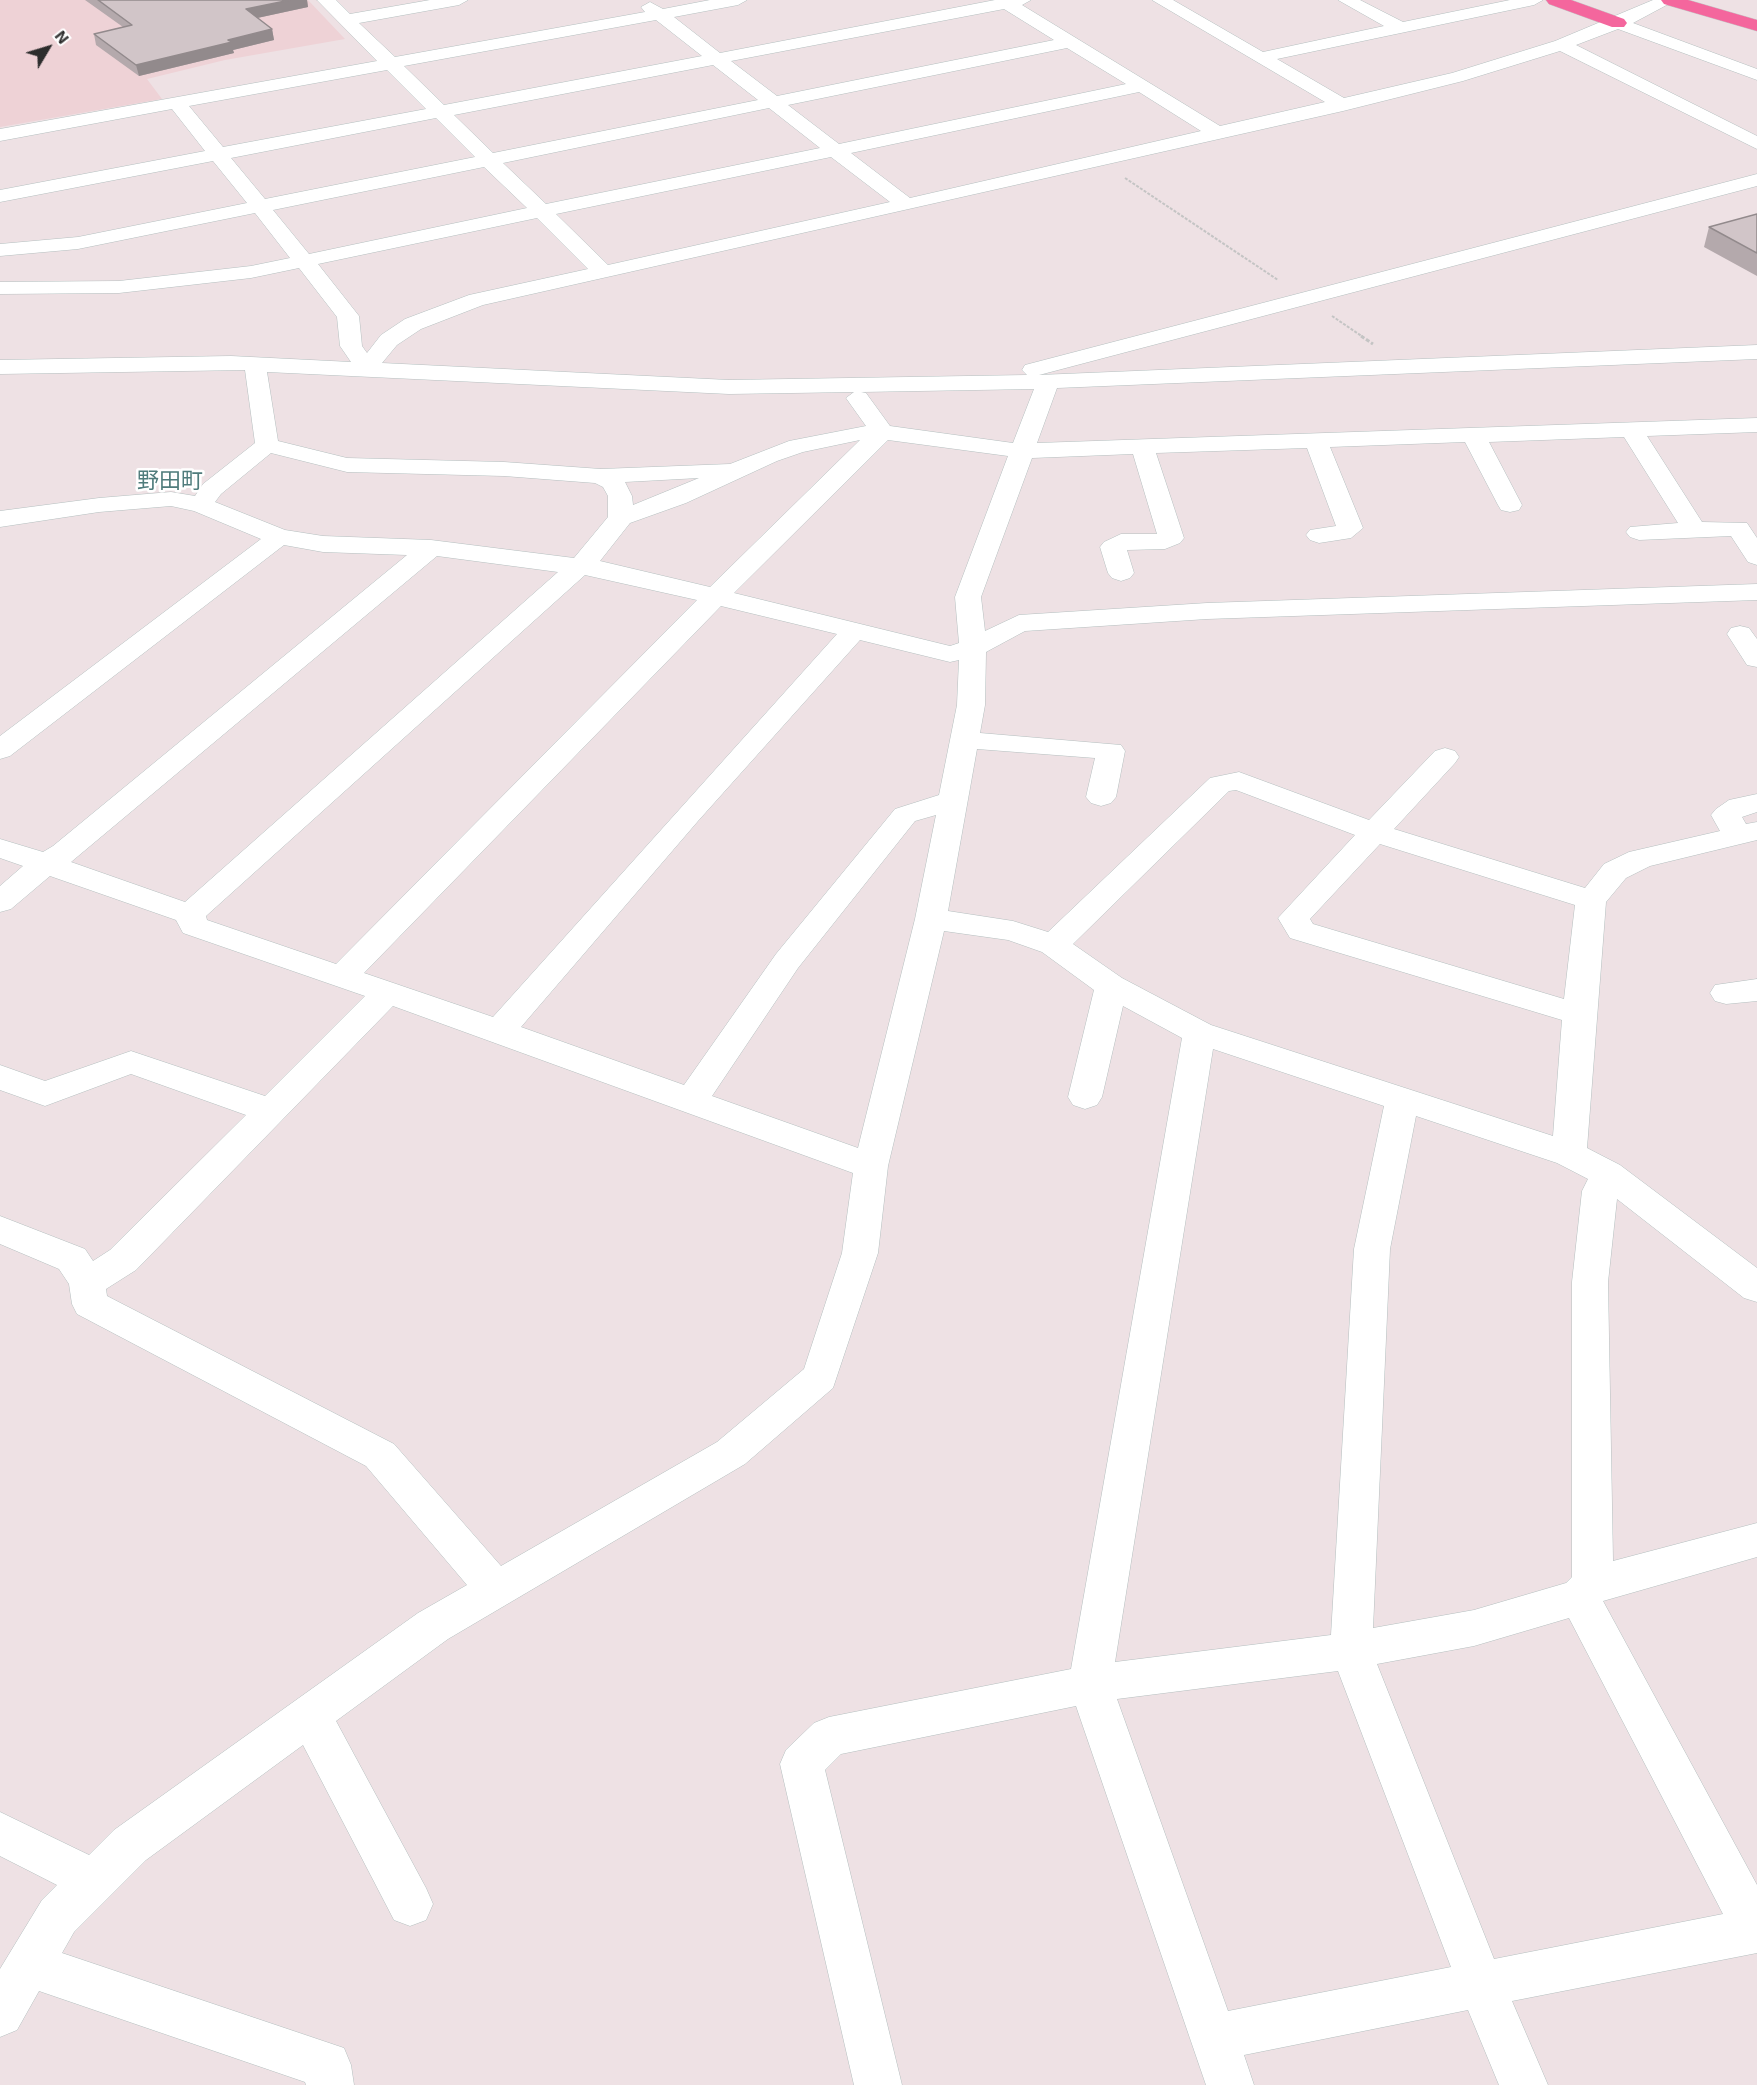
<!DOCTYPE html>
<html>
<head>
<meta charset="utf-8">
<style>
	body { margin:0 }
	#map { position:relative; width:1757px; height:2085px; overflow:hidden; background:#eee1e4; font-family:"Exo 2",sans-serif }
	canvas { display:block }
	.north { position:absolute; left:18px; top:18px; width:60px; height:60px; -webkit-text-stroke:4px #fff; paint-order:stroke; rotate:52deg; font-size:16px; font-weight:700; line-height:24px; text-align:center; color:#2d2d2d }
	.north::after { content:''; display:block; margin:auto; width:21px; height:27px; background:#2d2d2d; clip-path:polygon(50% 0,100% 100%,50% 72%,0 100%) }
</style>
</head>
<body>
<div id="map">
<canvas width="1757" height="2085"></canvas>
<div class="north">N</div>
</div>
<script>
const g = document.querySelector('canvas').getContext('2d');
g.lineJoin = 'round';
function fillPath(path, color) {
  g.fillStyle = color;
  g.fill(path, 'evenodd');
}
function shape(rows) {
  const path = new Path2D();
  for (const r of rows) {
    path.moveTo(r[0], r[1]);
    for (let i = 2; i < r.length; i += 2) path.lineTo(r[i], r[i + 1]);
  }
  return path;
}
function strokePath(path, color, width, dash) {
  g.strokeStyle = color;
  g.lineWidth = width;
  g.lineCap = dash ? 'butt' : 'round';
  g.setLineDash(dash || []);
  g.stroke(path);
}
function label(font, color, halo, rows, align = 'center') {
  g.font = font + ' "Exo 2","Noto Sans JP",sans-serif';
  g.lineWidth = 5;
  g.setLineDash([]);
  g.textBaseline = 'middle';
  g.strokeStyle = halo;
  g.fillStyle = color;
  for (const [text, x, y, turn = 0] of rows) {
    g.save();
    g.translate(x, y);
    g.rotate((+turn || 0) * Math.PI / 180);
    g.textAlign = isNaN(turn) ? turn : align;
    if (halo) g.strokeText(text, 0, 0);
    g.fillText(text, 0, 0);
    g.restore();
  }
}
const education = shape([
	[0,0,308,0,345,39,225,60,147,79,162,99,0,127]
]);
const pathFar1 = shape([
	[1125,178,1278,280],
	[1332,316,1363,337]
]);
const path = shape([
	[1361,336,1373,344]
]);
const minor = shape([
	[317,0,336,0,350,14,430,0,468,0,459,5,359,23,395,57,645,12,641,7,650,2,663,9,710,0,747,0,738,5,674,17,720,53,995,0,1031,0,1022,5,1220,126,1325,102,1152,0,1173,0,1263,52,1384,26,1338,0,1360,0,1403,22,1510,0,1543,0,1534,5,1277,59,1344,98,1452,73,1555,41,1653,0,1676,0,1633,23,1757,69,1757,80,1618,29,1576,45,1757,136,1757,149,1560,51,1463,81,1343,111,483,305,421,329,397,345,382,363,729,380,1027,375,1022,370,1025,365,1757,174,1757,186,1039,375,1757,345,1757,359,1057,388,1037,443,1757,418,1757,432,1647,436,1702,522,1747,523,1757,538,1757,565,1748,562,1731,536,1639,540,1630,537,1626,532,1630,527,1678,523,1624,437,1489,442,1522,505,1519,510,1510,512,1501,510,1498,505,1465,442,1330,447,1363,528,1351,538,1319,543,1310,540,1306,535,1310,530,1336,526,1307,448,1156,453,1184,538,1180,543,1165,549,1127,550,1134,573,1130,578,1121,581,1112,578,1108,573,1100,547,1104,542,1121,534,1157,534,1133,454,1032,458,981,597,985,631,1019,615,1207,603,1757,584,1757,600,1207,619,1025,631,986,652,985,705,980,733,1121,745,1125,751,1116,797,1111,803,1101,806,1091,803,1086,797,1095,758,977,749,948,911,1013,921,1048,932,1210,778,1239,772,1369,820,1435,751,1445,748,1455,751,1459,757,1455,763,1394,829,1585,888,1604,864,1629,852,1720,831,1711,815,1716,809,1729,800,1757,794,1757,812,1742,817,1746,824,1757,822,1757,840,1650,866,1626,878,1606,902,1587,1148,1620,1165,1757,1268,1757,1302,1744,1298,1617,1199,1608,1282,1613,1561,1757,1523,1757,1557,1603,1601,1757,1885,1757,1953,1512,2001,1548,2085,1499,2085,1468,2010,1244,2055,1254,2085,1206,2085,1076,1706,841,1754,825,1770,902,2085,854,2085,780,1764,786,1750,814,1723,829,1717,1071,1669,1182,1038,1123,1006,1102,1097,1097,1105,1085,1109,1073,1105,1068,1097,1094,990,1042,952,1008,940,944,931,888,1166,878,1253,833,1388,745,1464,448,1639,336,1721,426,1888,433,1904,426,1920,410,1926,394,1920,303,1745,146,1860,74,1932,62,1953,344,2048,351,2065,354,2085,306,2085,305,2082,39,1991,17,2030,0,2037,0,1969,42,1900,57,1885,0,1856,0,1812,89,1855,114,1830,418,1613,467,1585,366,1466,77,1314,72,1304,69,1284,59,1269,0,1244,0,1216,85,1249,93,1261,110,1250,246,1115,131,1074,45,1106,0,1090,0,1065,45,1081,131,1051,265,1096,365,996,183,933,176,920,50,876,11,909,0,912,0,886,23,866,0,858,0,839,43,852,53,846,407,555,323,552,284,545,10,756,0,759,0,736,261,539,194,511,171,506,99,512,0,527,0,511,99,498,171,492,195,496,203,484,255,443,245,370,0,374,0,360,231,356,351,362,340,346,337,317,299,268,251,278,119,293,0,294,0,282,119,281,251,266,290,258,255,213,78,249,0,256,0,244,78,237,247,203,213,161,0,202,0,190,205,151,172,109,0,141,0,129,377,61,317,0],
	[1004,9,1054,40,777,96,731,61,1004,9],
	[656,20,702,56,444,105,404,66,656,20],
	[1067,48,1126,84,839,144,788,105,1067,48],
	[713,65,758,100,493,153,454,115,713,65],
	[387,70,426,109,223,147,189,106,387,70],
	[1139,92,1201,131,910,198,851,153,1139,92],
	[769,108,820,148,546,204,503,163,769,108],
	[436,118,475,157,265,199,231,158,436,118],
	[831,157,890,202,608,265,556,214,831,157],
	[484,167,527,208,309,254,273,210,484,167],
	[537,218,588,269,469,295,405,319,381,335,367,353,362,346,359,316,318,264,537,218],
	[267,372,729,394,854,392,846,398,866,426,789,441,730,464,601,469,504,462,347,458,278,441,267,372],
	[1034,389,1013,443,890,426,866,393,861,392,1034,389],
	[860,440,710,587,600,561,630,523,686,503,777,461,803,452,860,440],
	[888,440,1008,456,955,597,959,643,950,646,734,593,888,440],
	[271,453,347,472,504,476,595,483,603,487,608,496,608,517,574,558,431,540,323,536,285,530,215,502,221,494,271,453],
	[699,478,633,505,632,496,625,482,699,478],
	[437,556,558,572,185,902,71,862,437,556],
	[585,575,697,600,336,964,207,920,206,916,585,575],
	[721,606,837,634,493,1017,364,973,721,606],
	[860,640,950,662,959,660,957,705,939,795,895,809,776,954,684,1085,521,1027,698,821,860,640],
	[1236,790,1355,835,1278,918,1290,938,1562,1020,1553,1136,1211,1025,1122,978,1073,944,1229,791,1236,790],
	[936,815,915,919,858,1148,712,1096,798,968,915,821,936,815],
	[1380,844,1575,905,1564,999,1313,924,1310,919,1380,844],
	[393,1006,853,1173,842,1253,804,1369,717,1442,501,1566,394,1444,107,1296,106,1289,136,1270,393,1006],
	[1213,1049,1384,1106,1354,1249,1331,1635,1115,1662,1213,1049],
	[1416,1116,1557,1163,1588,1179,1582,1191,1572,1282,1572,1577,1566,1583,1474,1610,1373,1628,1390,1249,1416,1116],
	[1569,1618,1723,1914,1494,1959,1377,1664,1474,1646,1569,1618],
	[1338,1671,1451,1967,1228,2011,1117,1699,1338,1671],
	[1740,626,1749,628,1757,639,1757,667,1747,665,1727,634,1731,628,1740,626],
	[1757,979,1757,1001,1726,1004,1715,1001,1710,993,1715,985,1757,979]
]);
const highway = shape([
	[1546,0,1571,0,1624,19,1627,23,1624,27,1612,27,1549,4,1546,0],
	[1661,0,1688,0,1757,20,1757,31,1664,4,1661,0]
]);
const wall = shape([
	[85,0,307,0,308,7,257,18,272,29,274,40,233,50,234,53,139,76,96,45,94,34,123,27],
	[1757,214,1757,276,1704,247,1709,227]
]);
const shadedWall = shape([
	[290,0,307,0,308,7,248,20,246,9],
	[272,29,274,40,233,50,234,53,139,76,136,65,228,40]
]);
const building = shape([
	[98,0,290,0,246,9,272,29,228,40,232,42,136,65,94,34,132,25,98,0],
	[1757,214,1757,253,1709,227,1757,214]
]);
const farQuarternames = [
	["野田町",170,481]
];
fillPath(education, '#eed2d6');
strokePath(minor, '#b4bfbf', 1);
strokePath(highway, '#c4c4c4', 1);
strokePath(pathFar1, '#c4c4c4', 2, [3, 1.5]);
strokePath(path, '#c4c4c4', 3, [4, 2]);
fillPath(minor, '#fff');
fillPath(highway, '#f4669d');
fillPath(wall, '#b4a9ac');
fillPath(shadedWall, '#928a8c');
fillPath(building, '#d1c5c8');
strokePath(building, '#928a8c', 1.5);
label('22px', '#507c7c', '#fff', farQuarternames);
</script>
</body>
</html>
